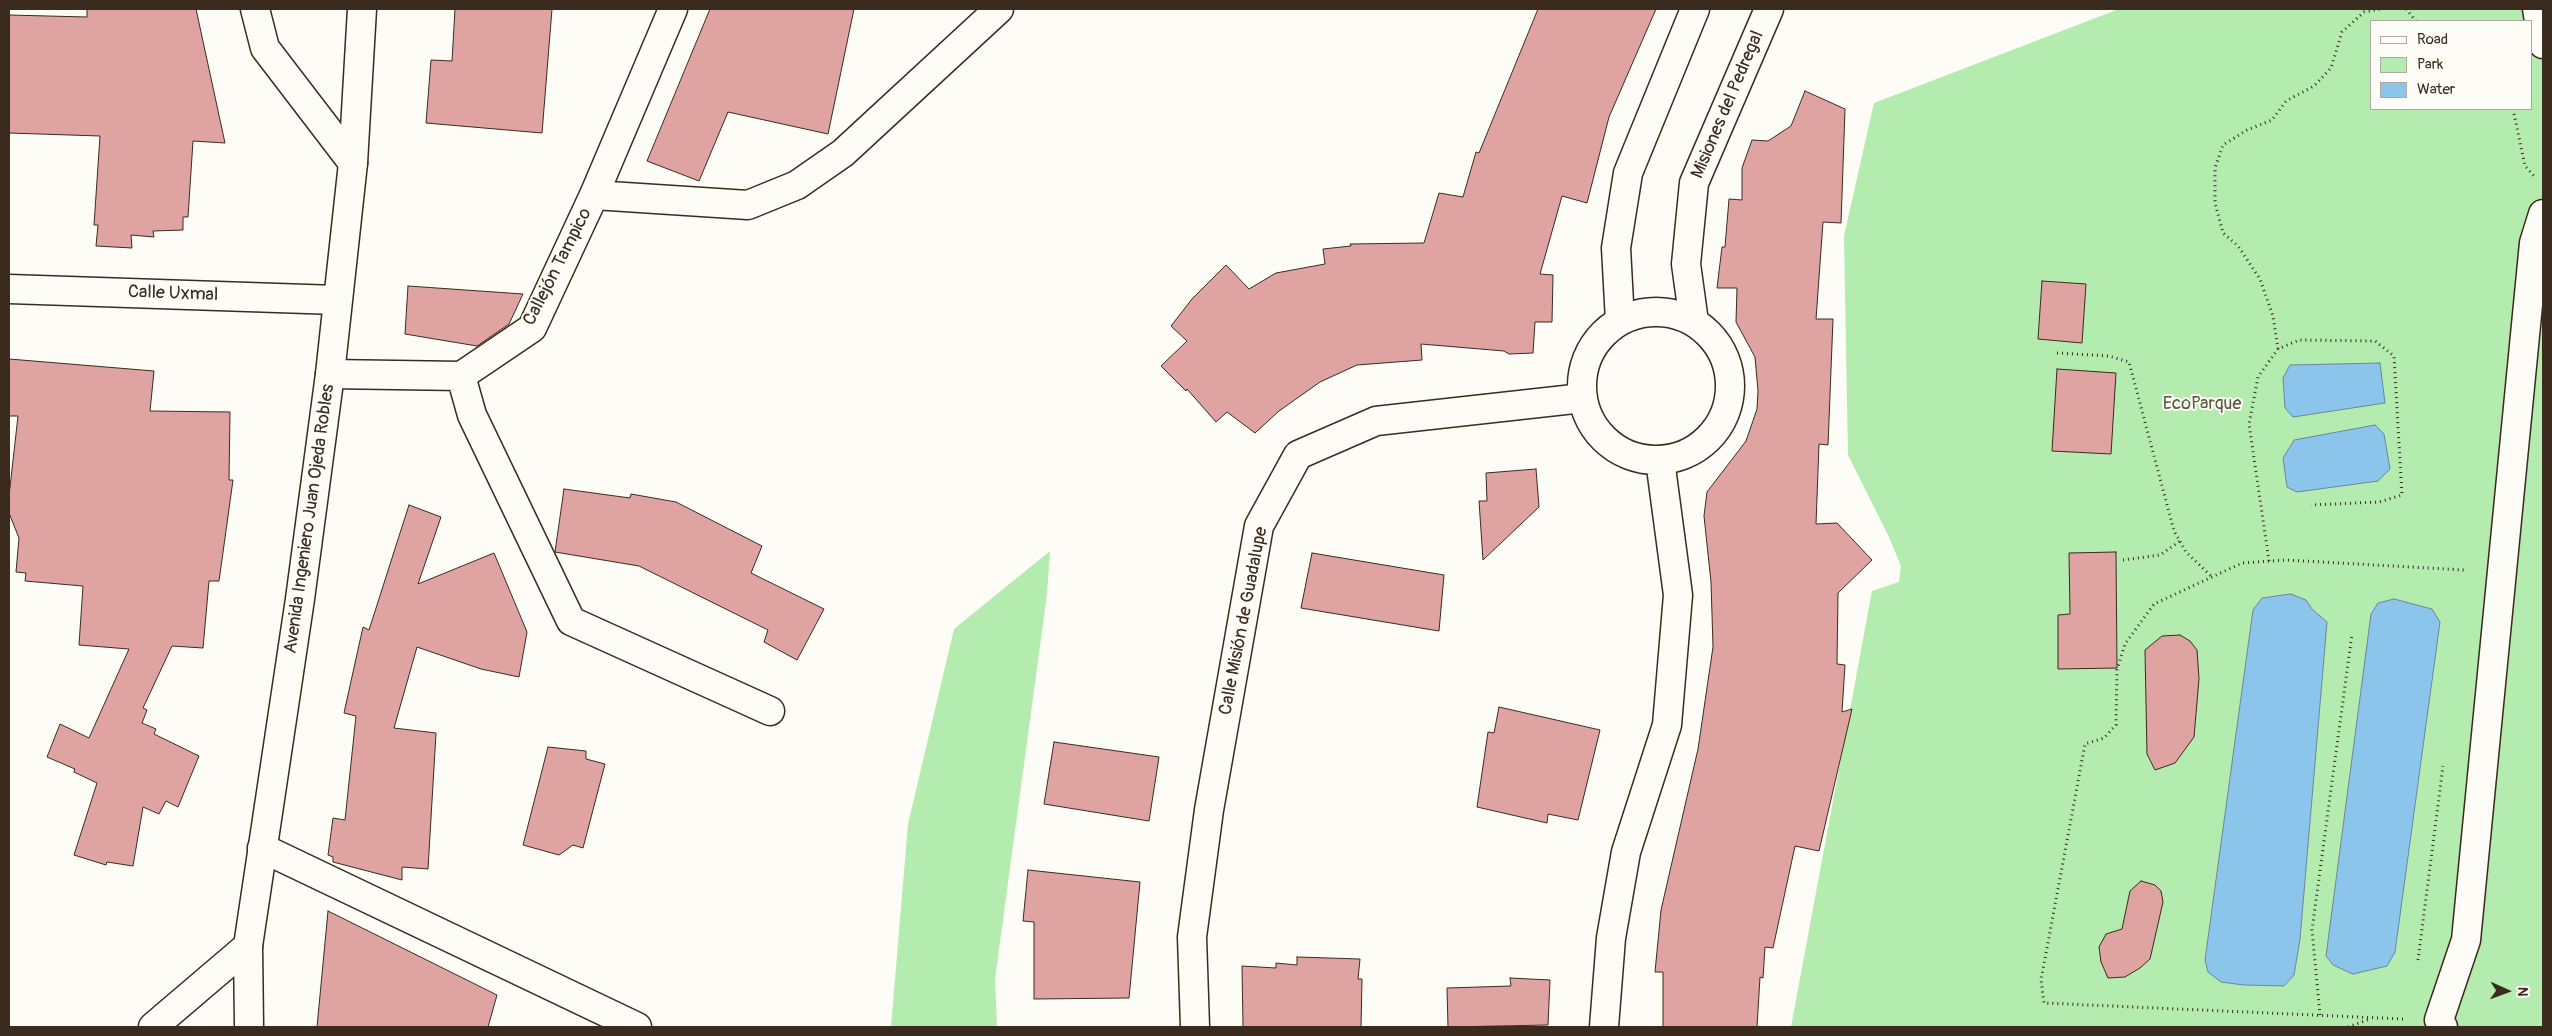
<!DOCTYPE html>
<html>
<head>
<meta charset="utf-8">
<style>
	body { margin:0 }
	#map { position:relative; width:2552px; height:1036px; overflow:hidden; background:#fdfcf7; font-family:Pangolin,sans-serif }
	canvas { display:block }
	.frame { position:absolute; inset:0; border:10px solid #3b2a1e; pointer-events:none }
	.legend { position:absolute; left:2370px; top:20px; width:162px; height:90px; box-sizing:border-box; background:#fdfcf7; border:1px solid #afa8a0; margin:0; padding:6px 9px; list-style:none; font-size:15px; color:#3b2a1e }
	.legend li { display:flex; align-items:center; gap:10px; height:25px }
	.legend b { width:25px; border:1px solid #afa8a0 }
	.north { position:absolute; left:2482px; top:966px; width:50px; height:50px; -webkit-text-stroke:4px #fdfcf7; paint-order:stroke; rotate:92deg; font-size:14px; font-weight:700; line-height:20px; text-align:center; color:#3b2a1e }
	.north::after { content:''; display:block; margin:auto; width:18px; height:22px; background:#3b2a1e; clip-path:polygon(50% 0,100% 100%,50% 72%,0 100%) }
</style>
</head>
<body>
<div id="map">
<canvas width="2552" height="1036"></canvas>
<div class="frame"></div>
<ul class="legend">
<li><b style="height:6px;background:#fdfcf7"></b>Road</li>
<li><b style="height:14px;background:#b4ebae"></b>Park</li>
<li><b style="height:14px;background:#8cc5eb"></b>Water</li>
</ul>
<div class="north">N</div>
</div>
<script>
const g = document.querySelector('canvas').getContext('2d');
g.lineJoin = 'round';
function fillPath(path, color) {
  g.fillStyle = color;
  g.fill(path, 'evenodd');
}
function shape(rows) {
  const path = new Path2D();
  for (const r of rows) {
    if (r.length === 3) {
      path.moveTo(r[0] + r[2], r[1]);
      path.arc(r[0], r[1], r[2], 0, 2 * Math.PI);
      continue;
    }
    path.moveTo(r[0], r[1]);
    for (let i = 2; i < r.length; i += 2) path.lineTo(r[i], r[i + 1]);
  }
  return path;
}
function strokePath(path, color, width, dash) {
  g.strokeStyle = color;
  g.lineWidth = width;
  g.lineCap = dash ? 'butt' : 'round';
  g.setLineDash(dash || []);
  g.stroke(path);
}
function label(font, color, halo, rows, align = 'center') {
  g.font = font + ' Pangolin,sans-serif';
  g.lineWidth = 4;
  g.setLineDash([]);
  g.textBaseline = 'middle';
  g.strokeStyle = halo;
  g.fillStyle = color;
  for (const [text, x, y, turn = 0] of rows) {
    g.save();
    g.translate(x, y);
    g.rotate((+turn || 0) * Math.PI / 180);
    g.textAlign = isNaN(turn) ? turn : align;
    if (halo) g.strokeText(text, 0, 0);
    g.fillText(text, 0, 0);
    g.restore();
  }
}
const green = shape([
	[2119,9,2543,9,2543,1027,1791,1027,1872,591,1899,582,1901,566,1889,537,1848,455,1844,236,1874,103],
	[2371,21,2531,21,2531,109,2371,109],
	[1050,551,1047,594,995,979,997,1027,891,1027,908,824,954,629]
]);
const water = shape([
	[2380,363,2385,403,2293,417,2285,408,2283,378,2290,365,2380,363],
	[2375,425,2384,434,2390,469,2378,481,2297,492,2287,487,2283,458,2294,440,2375,425],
	[2291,594,2306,600,2312,609,2327,622,2300,939,2294,975,2284,986,2244,985,2221,982,2208,972,2205,960,2253,610,2262,598,2291,594],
	[2394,599,2432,609,2440,622,2395,952,2387,966,2353,974,2333,965,2326,956,2371,614,2378,603,2394,599]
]);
const building = shape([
	[87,9,196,9,225,143,193,141,188,217,183,217,183,230,153,231,154,237,131,235,132,248,96,246,98,225,94,225,100,136,9,133,9,15,87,17,87,9],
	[455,9,552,9,542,133,426,123,431,60,452,61,455,9],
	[710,9,854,9,828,134,728,112,699,181,647,161,710,9],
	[1538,9,1656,9,1609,117,1587,203,1562,196,1540,274,1553,275,1552,322,1535,322,1533,353,1509,354,1504,351,1421,344,1422,360,1357,365,1320,382,1279,411,1255,433,1227,412,1216,422,1187,389,1186,391,1161,366,1187,341,1171,326,1192,299,1226,265,1249,289,1276,273,1325,264,1323,249,1351,246,1350,244,1424,243,1439,193,1463,197,1476,152,1479,153,1538,9],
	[1805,91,1845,109,1841,223,1823,222,1816,319,1833,319,1828,445,1819,444,1816,524,1837,523,1872,560,1838,593,1837,664,1845,665,1842,712,1852,709,1819,851,1795,846,1773,948,1765,947,1763,978,1760,977,1757,1027,1663,1027,1663,972,1655,972,1661,910,1698,749,1713,647,1711,582,1704,516,1707,492,1746,441,1757,409,1758,391,1755,357,1736,322,1737,288,1717,288,1722,247,1725,247,1729,199,1742,200,1742,168,1752,140,1768,141,1791,126,1805,91],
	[2042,281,2086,284,2082,343,2038,339,2042,281],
	[408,286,523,294,509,324,477,346,405,334,408,286],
	[9,359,154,371,150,411,230,412,229,480,233,480,219,581,209,581,203,648,172,646,143,708,147,710,142,723,156,729,154,734,199,756,178,807,166,801,159,814,143,807,133,866,107,862,106,865,74,855,97,783,74,772,75,769,47,757,60,724,89,738,129,649,79,645,83,586,25,581,26,573,16,572,19,538,9,513,9,496,18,416,9,416,9,359],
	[2057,369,2116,373,2111,454,2052,451,2057,369],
	[1536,469,1539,507,1483,560,1479,501,1487,501,1486,473,1536,469],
	[564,489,630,498,631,494,676,502,762,546,751,573,824,609,797,660,764,642,768,630,639,566,555,552,564,489],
	[409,505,441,517,418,584,494,553,527,632,519,677,481,669,417,647,394,728,436,733,428,869,402,867,402,880,333,862,333,857,328,855,333,818,345,820,356,716,344,713,363,627,369,630,409,505],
	[2116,552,2117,668,2058,669,2058,615,2070,614,2069,553,2116,552],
	[1312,553,1444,575,1439,631,1301,608,1312,553],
	[2180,635,2190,641,2197,650,2199,679,2194,737,2175,763,2155,770,2147,754,2145,650,2162,636,2180,635],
	[1499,707,1600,730,1578,820,1548,814,1547,823,1477,807,1488,732,1494,733,1499,707],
	[1054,742,1159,757,1149,821,1044,804,1054,742],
	[548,747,586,751,586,759,605,764,583,848,573,845,559,855,523,845,548,747],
	[1028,870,1140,882,1129,998,1034,999,1034,922,1023,921,1028,870],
	[2141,881,2155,885,2161,891,2163,902,2150,959,2140,968,2125,977,2108,978,2101,962,2099,947,2106,934,2122,929,2130,891,2141,881],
	[328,911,497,995,488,1027,317,1027,328,911],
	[1297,957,1360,959,1358,979,1362,979,1361,1027,1243,1027,1242,966,1276,968,1276,963,1297,965,1297,957],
	[1510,978,1550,980,1548,1025,1448,1027,1447,988,1511,986,1510,978]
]);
const path = shape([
	[2406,9,2416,21],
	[2513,109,2525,166,2536,178],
	[2278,349,2273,316,2260,279,2238,246,2223,233,2215,203,2215,168,2223,145,2247,130,2272,120,2286,101,2314,86,2331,68,2342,32,2364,12,2381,9],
	[2057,353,2109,356,2129,362,2174,531,2186,552,2211,576],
	[2123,560,2160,555,2180,541],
	[2269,561,2249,424,2258,377,2278,349,2299,340,2375,341,2394,356,2402,495,2379,502,2311,505],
	[2418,960,2443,766],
	[2320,1015,2312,930,2352,634],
	[2403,1019,2044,1003,2041,980,2085,744,2104,738,2116,725,2117,670,2125,644,2154,604,2242,563,2286,560,2464,570],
	[2348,1027,2370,1019]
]);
const minor = shape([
	[255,9,265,48,353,163],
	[2537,9,2543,44],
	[594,195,748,205,797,185,843,153,999,9],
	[9,289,337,300],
	[1656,386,74],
	[1620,321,1616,248,1628,173,1695,9],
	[1694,322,1686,264,1694,183,1769,9],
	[330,374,461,376,532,328,594,195,673,9],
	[461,376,472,415,571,621,770,711],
	[262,848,637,1027],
	[153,1027,248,946],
	[1195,1027,1192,937,1209,810,1259,526,1298,455,1376,421,1583,398],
	[1604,1027,1611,938,1626,852,1667,725,1678,595,1660,460],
	[2443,1027,2439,1020,2466,940,2534,243,2543,214]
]);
const major = shape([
	[249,1027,248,946,300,599,330,374,353,163,362,9]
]);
const streetNames = [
	["Misiones del Pedregal",1728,105,-67],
	["Callejón Tampico",558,267,-63],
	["Calle Uxmal",173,294,2],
	["Avenida Ingeniero Juan Ojeda Robles",310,519,-82],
	["Calle Misión de Guadalupe",1244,621,-79]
];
const parkNames = [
	["EcoParque",2202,404]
];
fillPath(green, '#b4ebae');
fillPath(water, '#8cc5eb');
strokePath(water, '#6c8799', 1);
fillPath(building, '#dfa4a2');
strokePath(building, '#3b2a1e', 1);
strokePath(minor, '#3b2a1e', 31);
strokePath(major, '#3b2a1e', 31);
strokePath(path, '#3b2a1e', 3, [1, 4]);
strokePath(minor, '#fdfcf7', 28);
strokePath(major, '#fdfcf7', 28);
label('18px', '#3b2a1e', '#fdfcf7', streetNames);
label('18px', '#595a42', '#fdfcf7', parkNames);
</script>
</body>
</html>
